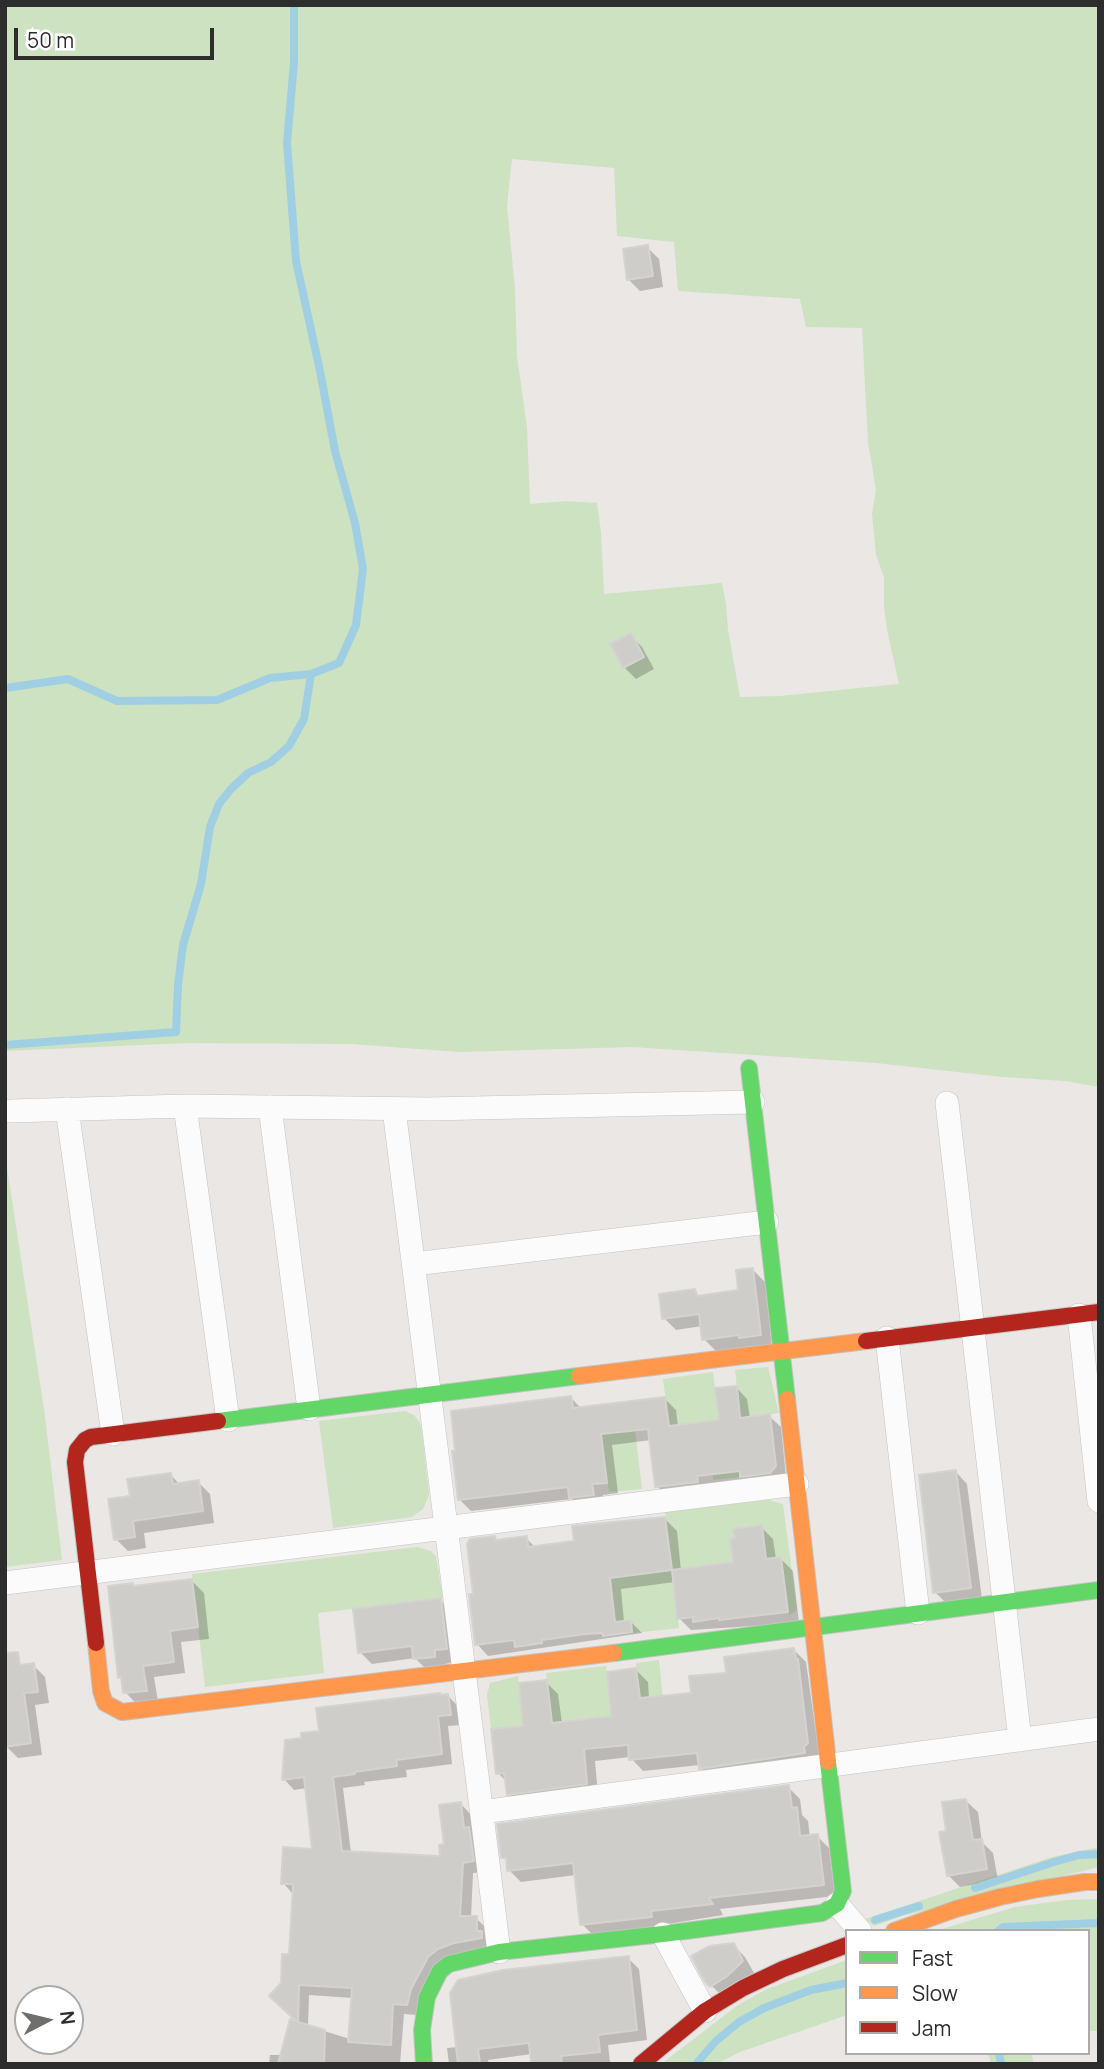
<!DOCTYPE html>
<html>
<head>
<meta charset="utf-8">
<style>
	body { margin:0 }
	#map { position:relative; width:1104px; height:2069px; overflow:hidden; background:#eae7e4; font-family:Manrope,sans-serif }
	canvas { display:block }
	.frame { position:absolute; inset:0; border:7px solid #2d2d2d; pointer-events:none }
	.legend { position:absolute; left:845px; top:1929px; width:245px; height:126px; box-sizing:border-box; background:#fff; border:2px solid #ababab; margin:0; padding:9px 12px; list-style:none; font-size:21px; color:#2d2d2d }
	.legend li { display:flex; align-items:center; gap:14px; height:35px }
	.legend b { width:35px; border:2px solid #ababab }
	.north { position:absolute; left:14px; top:1985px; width:70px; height:70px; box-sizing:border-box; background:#fff; border:2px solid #ababab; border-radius:50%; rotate:83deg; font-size:19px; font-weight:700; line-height:28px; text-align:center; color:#2d2d2d }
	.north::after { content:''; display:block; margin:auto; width:24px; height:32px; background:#6f6e6d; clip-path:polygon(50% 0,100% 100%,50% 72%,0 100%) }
	.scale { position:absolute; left:14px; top:28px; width:200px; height:32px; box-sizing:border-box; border:4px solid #2d2d2d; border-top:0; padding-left:9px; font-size:21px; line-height:24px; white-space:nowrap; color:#2d2d2d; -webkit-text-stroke:5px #fff; paint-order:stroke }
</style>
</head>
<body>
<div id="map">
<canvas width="1104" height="2069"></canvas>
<div class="frame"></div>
<ul class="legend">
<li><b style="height:9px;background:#63d668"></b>Fast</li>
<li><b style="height:9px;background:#ff974d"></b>Slow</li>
<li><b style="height:9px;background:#b3261e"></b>Jam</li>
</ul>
<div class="north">N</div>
<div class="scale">50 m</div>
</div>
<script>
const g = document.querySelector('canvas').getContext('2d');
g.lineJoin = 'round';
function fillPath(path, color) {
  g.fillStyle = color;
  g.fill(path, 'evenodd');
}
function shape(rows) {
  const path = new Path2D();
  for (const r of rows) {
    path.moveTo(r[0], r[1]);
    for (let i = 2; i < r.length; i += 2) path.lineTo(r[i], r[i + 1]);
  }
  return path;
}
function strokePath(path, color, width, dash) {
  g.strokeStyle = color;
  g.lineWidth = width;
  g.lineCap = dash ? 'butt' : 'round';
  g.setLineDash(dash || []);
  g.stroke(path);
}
const green = shape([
	[5,5,1099,5,1099,1087,1065,1081,1002,1077,876,1063,632,1047,460,1052,351,1044,188,1043,5,1051],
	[512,159,614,168,617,236,674,242,678,291,800,299,806,327,862,328,868,442,876,490,872,514,876,555,884,577,884,607,887,630,899,684,780,696,740,697,728,630,726,604,722,583,604,594,601,532,597,503,567,501,530,504,527,428,517,356,515,289,507,206],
	[5,1154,45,1416,62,1560,5,1567],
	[768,1367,779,1413,740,1418,735,1370],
	[713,1372,719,1420,739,1418,736,1438,741,1477,713,1480,708,1435,709,1422,669,1426,663,1379],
	[405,1411,414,1415,420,1423,422,1432,429,1495,423,1509,412,1517,333,1528,319,1421],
	[635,1430,642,1489,609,1492,601,1434],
	[769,1500,783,1504,797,1610,793,1613,789,1615,781,1557,672,1570,679,1628,616,1635,610,1577,672,1570,665,1512],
	[417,1547,431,1551,436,1557,443,1598,318,1613,324,1673,205,1687,192,1574],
	[659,1660,664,1710,641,1713,636,1663],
	[606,1666,611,1716,491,1729,487,1695,490,1683,518,1676,521,1708,550,1704,546,1673],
	[1099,1847,1099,1867,902,1916,874,1926,865,1919,1052,1857],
	[1099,1899,1099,2031,1088,2031,1088,1931,935,1931,1015,1907,1067,1900],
	[847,1960,847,2015,740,2052,716,2064,661,2064,738,2005,767,1989],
	[988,2053,1032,2053,1033,2064,991,2064]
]);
const shadow = shape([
	[647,247,659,259,663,287,640,291,628,279],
	[630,635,642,647,654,669,636,679,624,667],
	[753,1270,765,1282,772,1347,716,1351,704,1339,702,1326,676,1330,664,1318,695,1291,701,1298,740,1292],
	[736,1387,747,1399,750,1418,769,1416,781,1427,786,1477,668,1498,657,1486,651,1440,612,1445,618,1493,603,1495,604,1506,582,1509,572,1499,471,1511,460,1500,571,1398,582,1409,665,1399,676,1410,678,1426,721,1421],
	[956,1472,967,1484,982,1599,947,1604,935,1592],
	[171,1475,180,1485,198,1482,210,1494,214,1523,144,1533,146,1548,128,1551,116,1539],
	[665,1519,677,1531,681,1571,735,1564,761,1527,773,1539,776,1559,781,1559,793,1571,799,1623,691,1630,679,1618,675,1582,621,1589,624,1622,630,1621,642,1633,488,1656,477,1644,475,1595,495,1538,498,1541,526,1538,536,1548,576,1543],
	[192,1581,204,1593,209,1639,181,1642,185,1673,154,1677,158,1702,137,1704,125,1692,123,1680,120,1677,132,1585,135,1588],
	[440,1600,452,1612,458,1660,427,1670,415,1658,372,1664,360,1652],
	[794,1650,806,1662,819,1755,712,1780,701,1768,700,1765,643,1771,630,1757,595,1761,598,1795,521,1806,509,1794,507,1782,498,1773,525,1727,546,1682,558,1694,562,1723,613,1718,636,1670,648,1682,649,1699,692,1694,728,1674],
	[33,1665,45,1677,49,1703,35,1705,42,1755,18,1758,6,1746],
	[448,1696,459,1707,461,1725,448,1726,452,1764,406,1770,407,1777,364,1782,365,1785,343,1788,351,1853,442,1858,461,1804,471,1815,483,1872,473,1873,471,1918,476,1918,487,1929,492,1944,465,1953,418,2015,404,2014,400,2064,269,2064,270,2055,282,2055,302,2025,272,1996,283,1983,291,1956,294,1895,283,1883,314,1851,307,1788,294,1790,284,1779,303,1739],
	[309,1995,353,1998,350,2039,308,2026],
	[788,1787,800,1799,802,1815,808,1821,810,1837,817,1836,829,1848,835,1896,720,1909,723,1915,594,1936,582,1924,576,1875,521,1882,509,1870,508,1862,503,1858],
	[966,1801,978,1812,982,1842,993,1853,998,1880,960,1887,948,1875,948,1832],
	[733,1945,745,1957,754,1973,723,1997,707,1981],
	[628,1958,639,1969,647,2040,608,2045,610,2062,533,2064,532,2054,488,2060,489,2064,449,2064,447,2048,458,2047]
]);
const stream = shape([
	[5,688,68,679,117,701,217,700,270,678,311,674,339,663,356,625,363,569,355,523,335,451,320,371,296,261,287,143,294,62,294,5],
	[5,1045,176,1032,178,985,183,945,201,884,210,827,219,804,231,789,248,773,271,762,289,746,304,719,311,674],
	[975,1888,1054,1862,1079,1855,1099,1854],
	[875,1920,919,1906],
	[998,1931,1003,1927,1099,1923],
	[999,2053,1001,2064],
	[696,2064,716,2041,739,2022,764,2008,811,1990,847,1983]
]);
const building = shape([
	[648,245,653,276,627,280,623,249,648,245],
	[631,633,644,657,623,668,610,644,631,633],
	[753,1268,761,1335,739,1338,739,1335,702,1340,699,1314,662,1319,659,1294,695,1289,697,1296,738,1290,736,1270,753,1268],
	[737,1386,740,1418,770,1414,776,1466,770,1473,740,1477,740,1471,697,1476,698,1482,655,1487,648,1429,601,1434,607,1483,592,1484,594,1495,569,1498,568,1487,458,1500,452,1451,455,1451,451,1411,571,1396,573,1408,665,1397,669,1426,719,1420,715,1388,737,1386],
	[956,1470,971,1588,933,1593,919,1475,956,1470],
	[171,1473,173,1484,199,1480,203,1511,133,1521,135,1537,114,1540,108,1499,130,1496,127,1479,171,1473],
	[665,1517,672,1570,610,1578,615,1622,631,1620,632,1632,603,1636,602,1633,585,1634,542,1640,542,1643,515,1647,514,1640,475,1645,469,1594,473,1594,467,1544,470,1539,495,1536,496,1540,527,1536,528,1547,574,1541,572,1526,665,1517],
	[762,1525,766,1559,781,1557,788,1612,719,1620,719,1618,693,1622,693,1617,677,1619,672,1570,733,1562,730,1539,735,1538,733,1529,762,1525],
	[192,1579,198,1627,170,1631,174,1662,143,1666,147,1691,123,1693,121,1677,118,1678,108,1586,133,1583,133,1586,192,1579],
	[441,1598,447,1649,435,1650,435,1657,413,1659,412,1646,358,1653,353,1609,441,1598],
	[794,1648,796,1659,798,1659,808,1743,804,1747,805,1753,699,1769,697,1753,629,1760,628,1745,584,1749,587,1784,507,1795,504,1773,496,1774,491,1729,523,1726,519,1683,547,1680,552,1723,611,1716,607,1672,636,1668,640,1698,691,1693,689,1676,726,1673,724,1657,794,1648],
	[18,1652,20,1665,34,1663,38,1692,24,1693,31,1743,5,1747,5,1653,18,1652],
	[440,1693,440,1695,448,1694,451,1715,438,1716,442,1754,396,1760,397,1766,354,1772,355,1774,333,1777,342,1851,440,1856,439,1845,444,1844,439,1805,461,1802,464,1828,469,1827,474,1861,463,1863,460,1916,477,1916,477,1931,482,1931,482,1938,454,1943,438,1949,428,1957,411,1989,407,2005,393,2004,391,2045,348,2042,352,1988,299,1985,298,2022,325,2030,324,2064,278,2064,290,2019,296,2021,269,1996,281,1983,282,1954,289,1954,293,1887,292,1884,281,1884,283,1847,312,1849,304,1777,282,1780,285,1740,301,1738,301,1733,319,1731,316,1708,440,1693],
	[789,1785,792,1808,797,1807,800,1836,818,1834,824,1885,709,1898,713,1904,651,1911,652,1917,580,1925,573,1863,507,1871,506,1858,501,1858,497,1824,789,1785],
	[966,1799,973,1840,982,1839,987,1869,947,1876,939,1832,946,1831,942,1802,966,1799],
	[734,1943,743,1961,726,1977,710,1987,705,1982,691,1956,709,1946,734,1943],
	[629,1956,637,2030,598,2035,600,2052,561,2056,562,2064,531,2064,529,2043,478,2049,480,2064,458,2064,450,1993,458,1980,503,1970,629,1956]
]);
const street = shape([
	[947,1103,1020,1740],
	[185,1106,228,1420],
	[270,1107,309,1409],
	[67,1109,113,1434],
	[394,1109,499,1952],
	[11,1111,185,1106,428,1109,753,1102],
	[414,1264,767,1222],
	[1079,1315,1099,1501],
	[887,1338,918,1613],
	[5,1583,797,1484],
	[482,1812,1099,1729],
	[837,1904,860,1931],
	[663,1934,705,2011]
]);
const fast = shape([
	[749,1068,787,1399],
	[218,1421,579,1376],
	[614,1653,1099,1590],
	[424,2064,422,2030,427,1997,440,1971,449,1964,499,1952,663,1934,822,1913,837,1904,843,1891,828,1762]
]);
const slow = shape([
	[579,1376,866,1341],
	[787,1399,828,1762],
	[96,1643,101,1691,105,1703,122,1712,614,1653],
	[894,1931,956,1909,1000,1897,1038,1889,1085,1882,1099,1882]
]);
const jam = shape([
	[866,1341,1099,1312],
	[96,1643,75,1462,77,1450,85,1440,91,1437,218,1421],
	[641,2064,705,2011,743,1988,783,1969,847,1945]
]);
fillPath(green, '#cde2c1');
fillPath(shadow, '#0003');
strokePath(stream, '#a0cfe3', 8);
fillPath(building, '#cfcdca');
strokePath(building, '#d5d3d0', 2);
strokePath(street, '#c4c3c3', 24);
strokePath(fast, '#c4c3c3', 18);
strokePath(slow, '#c4c3c3', 18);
strokePath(jam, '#c4c3c3', 18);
strokePath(street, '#fcfbfb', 23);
strokePath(fast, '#63d668', 16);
strokePath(slow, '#ff974d', 16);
strokePath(jam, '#b3261e', 16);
</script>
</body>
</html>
